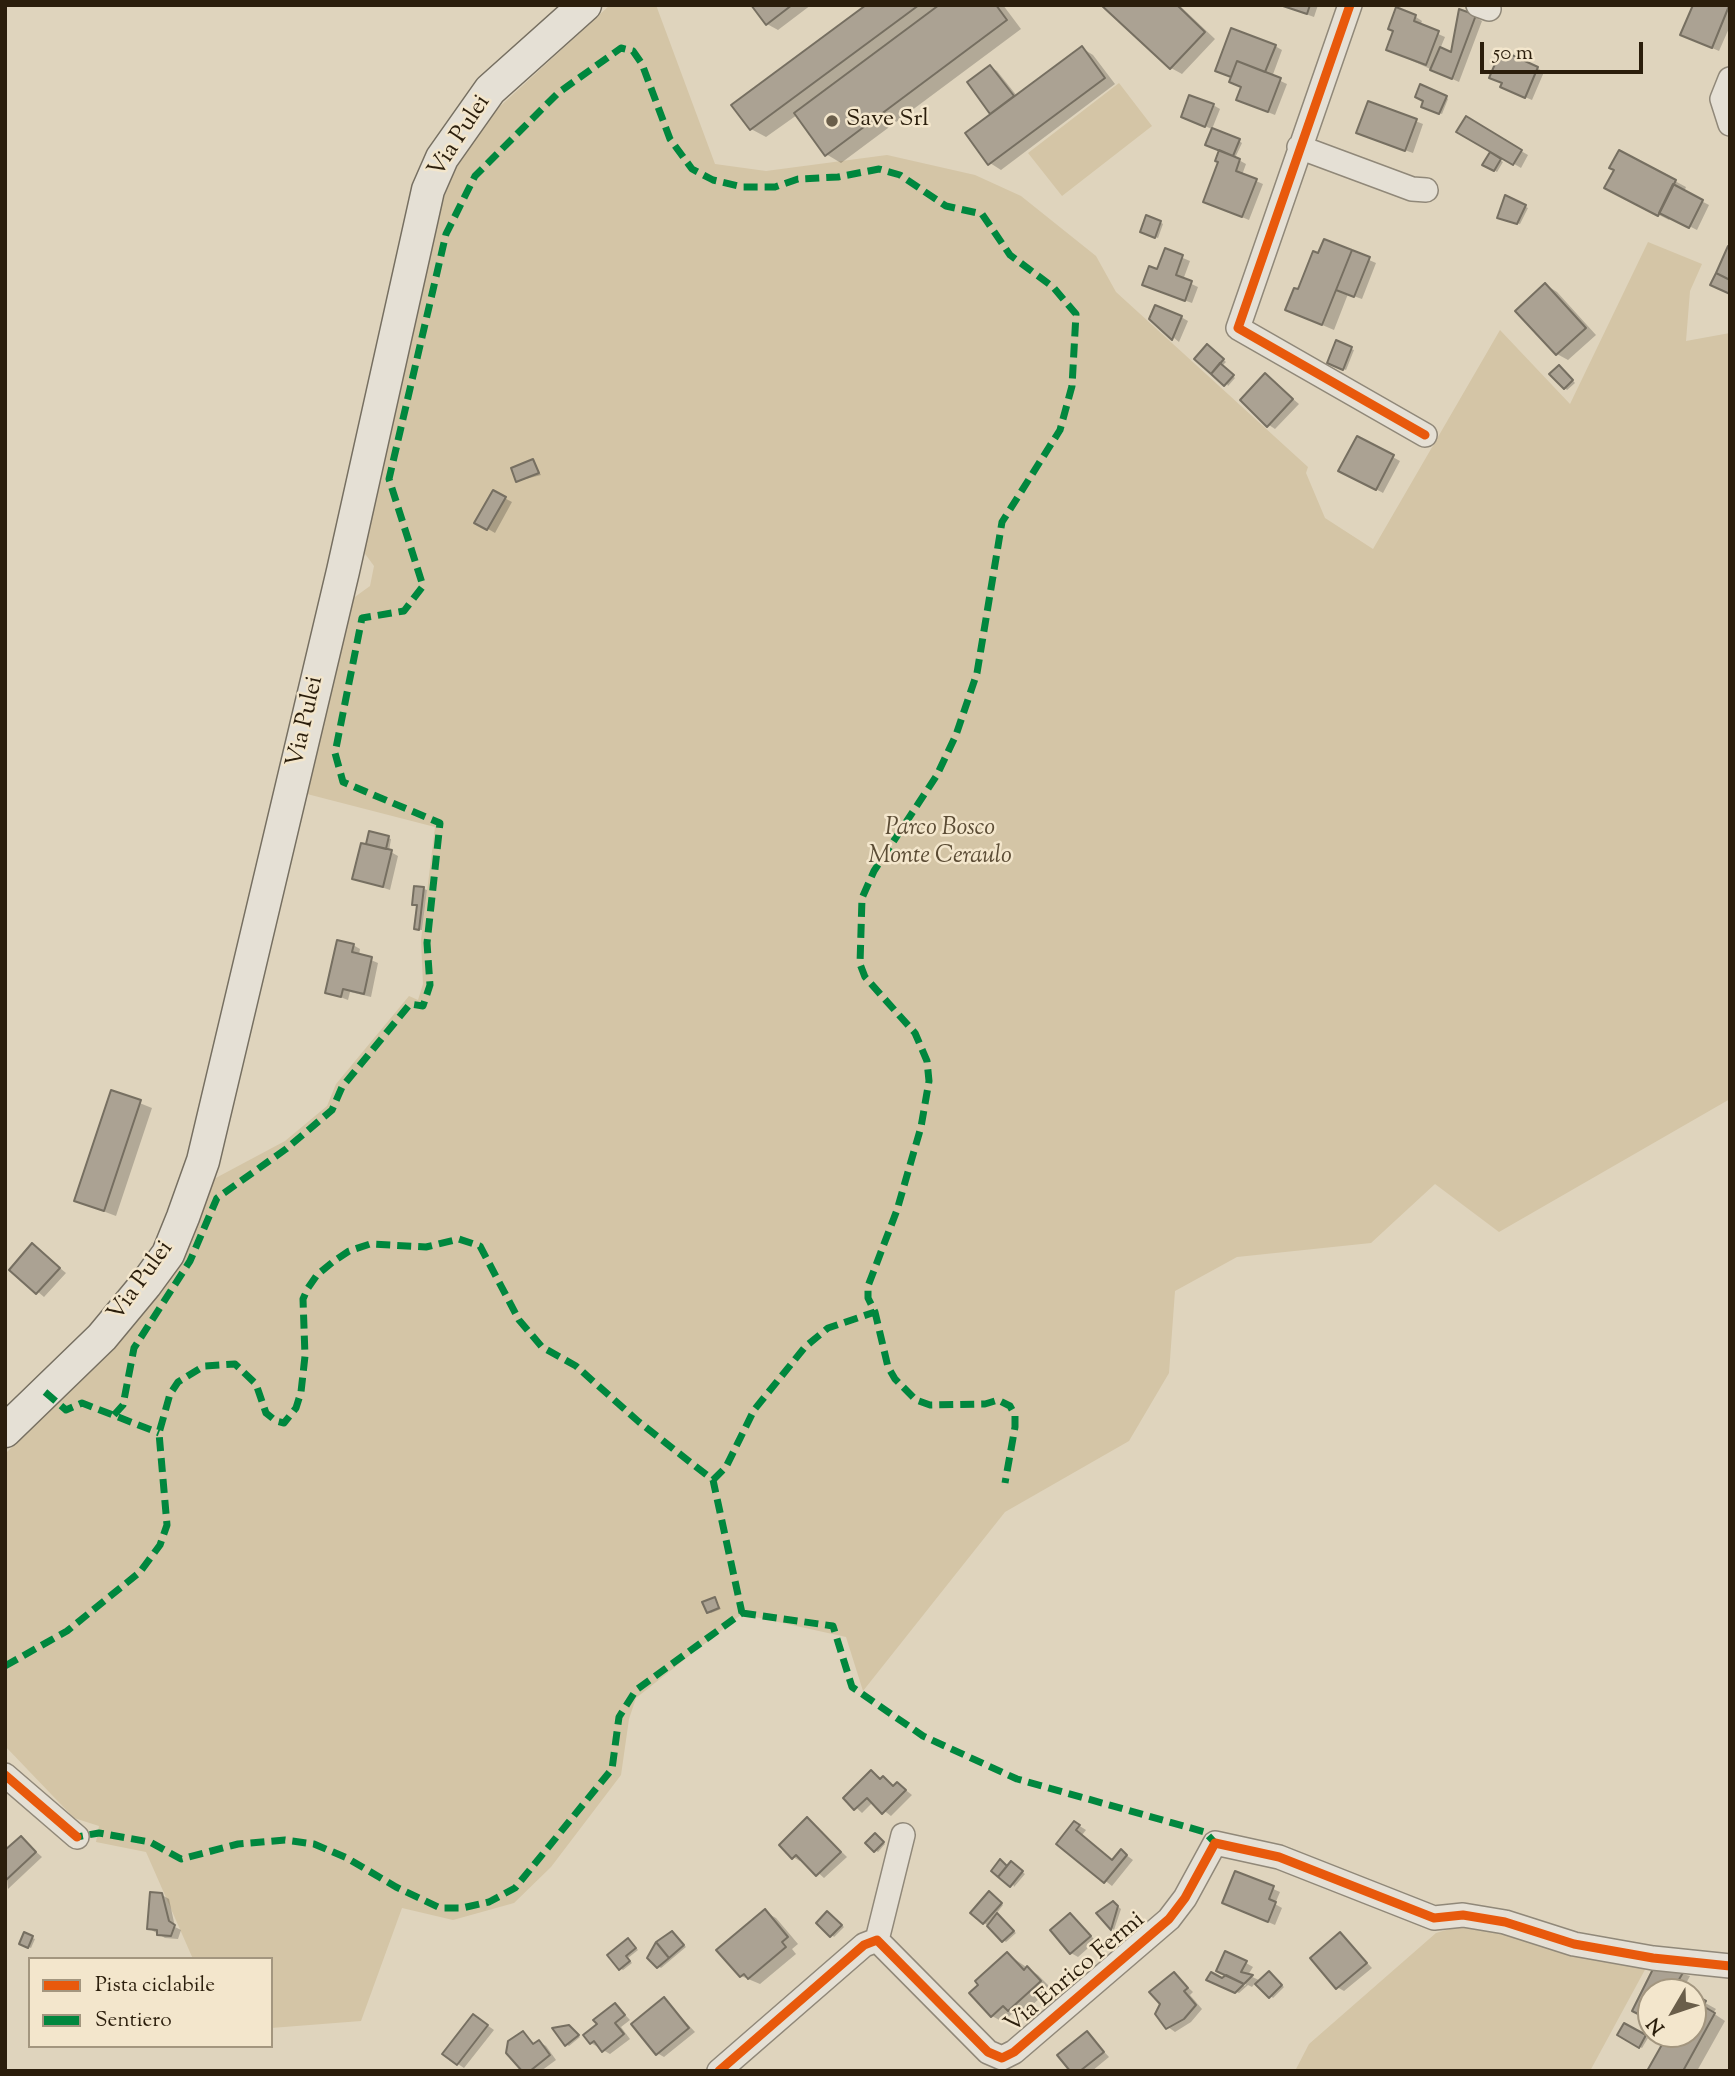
<!DOCTYPE html>
<html>
<head>
<meta charset="utf-8">
<style>
	body { margin:0 }
	#map { position:relative; width:1735px; height:2076px; overflow:hidden; background:#dfd4bd; font-family:"Sorts Mill Goudy",serif }
	canvas { display:block }
	.frame { position:absolute; inset:0; border:7px solid #2b1e0c; pointer-events:none }
	.legend { position:absolute; left:28px; top:1957px; width:245px; height:91px; box-sizing:border-box; background:#f3e6cc; border:2px solid #a3967f; margin:0; padding:9px 12px; list-style:none; font-size:21px; color:#2b1e0c }
	.legend li { display:flex; align-items:center; gap:14px; height:35px }
	.legend b { width:35px; border:2px solid #a3967f }
	.north { position:absolute; left:1637px; top:1978px; width:70px; height:70px; box-sizing:border-box; background:#f3e6cc; border:2px solid #a3967f; border-radius:50%; rotate:231deg; font-size:19px; font-weight:700; line-height:28px; text-align:center; color:#2b1e0c }
	.north::after { content:''; display:block; margin:auto; width:24px; height:32px; background:#6a5e4a; clip-path:polygon(50% 0,100% 100%,50% 72%,0 100%) }
	.scale { position:absolute; left:1480px; top:42px; width:163px; height:32px; box-sizing:border-box; border:4px solid #2b1e0c; border-top:0; padding-left:9px; font-size:21px; line-height:24px; white-space:nowrap; color:#2b1e0c; -webkit-text-stroke:5px #f3e6cc; paint-order:stroke }
</style>
</head>
<body>
<div id="map">
<canvas width="1735" height="2076"></canvas>
<div class="frame"></div>
<ul class="legend">
<li><b style="height:9px;background:#e8590c"></b>Pista ciclabile</li>
<li><b style="height:9px;background:#00873e"></b>Sentiero</li>
</ul>
<div class="north">N</div>
<div class="scale">50 m</div>
</div>
<script>
const g = document.querySelector('canvas').getContext('2d');
g.lineJoin = 'round';
function fillPath(path, color) {
  g.fillStyle = color;
  g.fill(path, 'evenodd');
}
function shape(rows) {
  const path = new Path2D();
  for (const r of rows) {
    path.moveTo(r[0], r[1]);
    for (let i = 2; i < r.length; i += 2) path.lineTo(r[i], r[i + 1]);
  }
  return path;
}
function strokePath(path, color, width, dash) {
  g.strokeStyle = color;
  g.lineWidth = width;
  g.lineCap = dash ? 'butt' : 'round';
  g.setLineDash(dash || []);
  g.stroke(path);
}
function label(font, color, halo, rows, align = 'center') {
  g.font = font + ' "Sorts Mill Goudy",serif';
  g.lineWidth = 5;
  g.setLineDash([]);
  g.textBaseline = 'middle';
  g.strokeStyle = halo;
  g.fillStyle = color;
  for (const [text, x, y, turn = 0] of rows) {
    g.save();
    g.translate(x, y);
    g.rotate((+turn || 0) * Math.PI / 180);
    g.textAlign = isNaN(turn) ? turn : align;
    if (halo) g.strokeText(text, 0, 0);
    g.fillText(text, 0, 0);
    g.restore();
  }
}
const green = shape([
	[610,5,656,5,715,164,766,171,887,155,975,175,1021,196,1096,256,1116,292,1308,467,1306,473,1325,518,1373,549,1500,330,1570,404,1648,242,1702,264,1690,291,1686,341,1730,333,1730,1099,1499,1232,1435,1184,1371,1243,1237,1257,1175,1291,1169,1373,1129,1441,1005,1512,863,1691,846,1637,742,1614,636,1698,629,1719,621,1775,551,1867,514,1903,453,1920,402,1908,361,2021,271,2028,271,1959,193,1959,146,1852,96,1842,99,1826,74,1818,5,1746,5,1454,131,1329,164,1287,187,1250,212,1180,285,1141,327,1106,336,1084,409,996,418,1000,423,984,421,940,435,827,307,794,352,599,370,586,374,566,363,551,439,214,450,178,462,150,482,123],
	[1119,83,1152,126,1062,196,1028,153],
	[1460,1926,1499,1928,1647,1966,1590,2071,1295,2071,1309,2044,1436,1933]
]);
const shadow = shape([
	[753,5,811,5,778,30,767,24],
	[869,5,1003,5,1021,29,841,163,826,154,797,115,766,137,751,129],
	[1104,5,1179,5,1215,39,1182,74,1171,68],
	[1280,5,1318,5,1314,17],
	[1694,5,1723,5,1730,8,1730,26,1719,51,1689,38],
	[1397,10,1416,17,1422,21,1420,26,1445,37,1440,49,1452,55,1475,17,1482,21,1459,82,1395,53],
	[1275,46,1282,50,1272,77,1287,84,1275,115,1245,103,1243,88,1231,82],
	[1082,48,1093,55,1115,84,1001,170,990,163,993,114,990,67,997,71,1017,96],
	[1537,68,1544,72,1532,100,1509,90],
	[1446,97,1448,99,1442,114,1426,108],
	[1369,103,1423,124,1413,153,1365,136],
	[1213,105,1220,109,1212,129,1190,120],
	[1466,119,1528,155,1521,168,1459,131],
	[1239,141,1242,143,1235,158,1246,164,1242,175,1263,184,1249,220,1212,205],
	[1490,154,1503,162,1497,172,1485,164],
	[1675,181,1686,187,1684,192,1709,205,1697,230,1671,217,1669,220,1618,194],
	[1506,197,1528,208,1520,224,1502,219],
	[1160,222,1163,224,1158,238,1145,233],
	[1325,241,1376,263,1362,299,1348,294,1334,330,1287,310],
	[1166,251,1190,261,1183,280,1198,287,1192,303,1151,288],
	[1546,285,1557,292,1596,335,1568,360,1557,354],
	[1181,317,1188,321,1179,342,1151,319],
	[1337,343,1354,350,1346,370,1332,364],
	[1210,348,1226,362,1222,366,1235,378,1228,386],
	[1562,369,1575,383,1567,390,1565,388],
	[1265,375,1299,404,1275,429,1269,425],
	[1358,438,1400,461,1383,493,1341,470],
	[533,461,541,475,518,481],
	[493,492,512,502,495,533,476,522],
	[370,833,391,839,389,851,398,856,390,890,354,878],
	[424,889,427,890,422,930,418,930,418,906,414,904],
	[353,945,360,949,359,955,378,963,371,997,350,992,348,1000,327,992],
	[112,1092,152,1108,116,1216,76,1201],
	[33,1246,66,1273,44,1297,11,1269],
	[714,1598,721,1609,711,1613,708,1611],
	[871,1772,895,1786,898,1784,912,1795,891,1816,873,1802,862,1813,846,1798],
	[808,1819,847,1857,824,1878,803,1859,800,1861,793,1857],
	[1075,1823,1086,1830,1082,1835,1114,1861,1121,1851,1133,1860,1112,1886,1058,1844],
	[878,1837,885,1844,878,1852,875,1850],
	[21,1838,42,1857,8,1889,5,1853],
	[1014,1865,1025,1874,1014,1887,1008,1868],
	[1236,1873,1280,1892,1275,1904,1282,1908,1275,1925,1231,1906],
	[162,1895,169,1899,175,1927,181,1930,178,1939,165,1938,148,1928],
	[992,1895,1003,1905,996,1914,1016,1933,1006,1942,973,1913],
	[1116,1905,1121,1909,1114,1930,1098,1914],
	[765,1912,776,1918,798,1944,792,1949,796,1954,760,1984,741,1976],
	[831,1914,844,1927,834,1937,832,1935],
	[1070,1915,1096,1941,1078,1957,1071,1953],
	[1340,1934,1372,1968,1344,1991,1337,1987],
	[25,1935,35,1939,31,1948,21,1943],
	[675,1935,686,1947,661,1968,658,1966],
	[629,1940,638,1950,628,1958,632,1963,623,1970,620,1968],
	[1007,1954,1038,1975,1051,1988,1020,2016,1014,2012,1003,2022,992,2016],
	[1246,1963,1253,1967,1248,1975,1261,1981,1272,1975,1284,1987,1273,1998,1256,1982,1252,1987,1248,1985,1239,1993,1208,1980,1211,1974,1245,1986,1246,1984,1226,1974],
	[1656,1967,1690,1976,1682,1991,1676,1987,1673,1992,1651,1992,1651,2019,1634,2010],
	[1174,1974,1193,1992,1190,1995,1202,2009,1191,2022,1175,2032,1168,2027],
	[1693,1996,1716,2009,1713,2013,1725,2021,1697,2071,1649,2071,1670,2034,1693,2034],
	[664,1999,695,2032,664,2057,657,2053],
	[616,2005,630,2020,621,2027,630,2039,610,2054,591,2043,599,2025],
	[480,2020,494,2030,464,2068,458,2064],
	[1625,2025,1648,2038,1642,2048,1619,2035],
	[572,2029,580,2037,569,2046,566,2044],
	[523,2033,536,2045,539,2042,546,2046,556,2060,541,2071,525,2071],
	[1087,2033,1109,2057,1092,2071,1072,2071]
]);
const building = shape([
	[751,5,792,5,766,25,751,5],
	[866,5,919,5,750,130,731,105,866,5],
	[939,5,996,5,1007,20,825,156,794,113,939,5],
	[1101,5,1177,5,1205,32,1170,69,1101,5],
	[1280,5,1310,5,1307,14,1280,5],
	[1693,5,1729,6,1712,48,1680,35,1693,5],
	[1396,7,1416,15,1414,21,1439,31,1426,65,1386,50,1393,31,1388,29,1396,7],
	[1459,9,1476,15,1452,79,1430,70,1440,47,1451,52,1459,9],
	[1231,28,1276,45,1265,72,1237,61,1231,77,1215,71,1231,28],
	[1082,46,1105,78,988,165,965,133,1082,46],
	[1501,50,1538,67,1525,98,1500,87,1502,83,1489,78,1501,50],
	[1237,61,1281,78,1268,112,1236,100,1241,87,1229,82,1237,61],
	[990,65,1014,96,990,114,967,82,990,65],
	[1420,84,1447,96,1439,114,1421,107,1423,101,1415,97,1420,84],
	[1189,95,1214,104,1205,127,1181,117,1189,95],
	[1368,101,1417,119,1405,151,1356,133,1368,101],
	[1466,116,1522,150,1513,165,1456,132,1466,116],
	[1212,128,1240,139,1233,156,1205,145,1212,128],
	[1219,150,1240,159,1236,171,1257,179,1242,217,1203,202,1218,162,1215,161,1219,150],
	[1619,150,1676,180,1658,216,1604,188,1614,170,1609,168,1619,150],
	[1490,152,1501,159,1494,171,1482,165,1490,152],
	[1673,184,1703,200,1689,228,1659,213,1673,184],
	[1505,195,1526,205,1517,224,1497,218,1505,195],
	[1146,215,1161,221,1155,238,1140,232,1146,215],
	[1324,239,1352,250,1322,325,1285,310,1294,288,1298,289,1313,251,1318,253,1324,239],
	[1728,246,1730,247,1730,280,1716,273,1728,246],
	[1165,248,1183,255,1176,275,1192,281,1185,301,1142,285,1149,266,1157,269,1165,248],
	[1352,250,1370,257,1354,297,1336,290,1352,250],
	[1716,273,1730,280,1730,294,1710,285,1716,273],
	[1545,283,1586,328,1556,355,1515,311,1545,283],
	[1155,305,1182,316,1172,340,1149,319,1155,305],
	[1336,340,1352,347,1343,370,1327,363,1336,340],
	[1207,344,1224,359,1211,374,1194,359,1207,344],
	[1220,363,1234,375,1224,386,1211,374,1220,363],
	[1559,365,1573,380,1564,389,1549,374,1559,365],
	[1265,373,1293,399,1267,427,1240,400,1265,373],
	[1357,436,1394,455,1376,490,1338,471,1357,436],
	[533,459,539,473,516,482,511,468,533,459],
	[493,490,506,497,487,530,474,523,493,490],
	[369,831,389,836,386,849,366,844,369,831],
	[361,843,392,850,383,887,352,879,361,843],
	[414,886,424,887,419,930,414,929,417,905,412,905,414,886],
	[337,940,354,944,352,952,372,957,364,994,343,989,341,997,325,993,337,940],
	[111,1090,141,1100,104,1211,74,1201,111,1090],
	[32,1243,60,1268,36,1294,9,1270,32,1243],
	[715,1597,719,1608,707,1613,702,1602,715,1597],
	[871,1770,880,1779,883,1776,893,1786,897,1782,906,1790,882,1814,867,1798,854,1810,843,1798,871,1770],
	[807,1817,841,1852,816,1876,796,1855,792,1859,779,1845,807,1817],
	[1074,1821,1080,1825,1076,1830,1112,1860,1121,1849,1127,1855,1104,1883,1056,1844,1074,1821],
	[875,1833,884,1842,874,1852,865,1843,875,1833],
	[21,1836,36,1852,5,1881,5,1850,21,1836],
	[1000,1859,1007,1866,998,1877,991,1871,1000,1859],
	[1011,1861,1023,1871,1010,1887,998,1877,1011,1861],
	[1235,1871,1274,1886,1269,1899,1276,1902,1268,1922,1222,1903,1235,1871],
	[989,1891,1002,1903,983,1924,970,1913,989,1891],
	[150,1892,162,1893,169,1921,175,1925,171,1936,157,1935,157,1930,147,1929,150,1892],
	[1113,1901,1118,1906,1111,1930,1096,1913,1113,1901],
	[765,1909,788,1937,782,1942,786,1947,748,1979,744,1974,740,1977,716,1950,765,1909],
	[827,1911,842,1925,830,1937,816,1923,827,1911],
	[997,1913,1014,1931,1002,1942,987,1926,997,1913],
	[1070,1913,1091,1936,1070,1954,1050,1930,1070,1913],
	[672,1931,684,1945,669,1958,656,1942,672,1931],
	[24,1932,33,1936,28,1948,19,1944,24,1932],
	[1340,1932,1367,1963,1336,1989,1310,1958,1340,1932],
	[628,1938,636,1948,626,1956,630,1961,619,1970,607,1955,628,1938],
	[656,1942,669,1958,657,1968,647,1958,656,1942],
	[1225,1951,1247,1961,1241,1972,1253,1975,1244,1984,1216,1971,1225,1951],
	[1007,1952,1024,1970,1027,1966,1041,1981,1008,2011,1003,2006,991,2017,969,1993,978,1985,975,1981,1007,1952],
	[1655,1965,1684,1971,1674,1988,1668,1985,1665,1992,1651,1992,1650,2020,1632,2011,1655,1965],
	[1269,1971,1282,1985,1269,1998,1255,1984,1269,1971],
	[1174,1972,1188,1988,1184,1991,1196,2005,1184,2019,1166,2029,1155,2014,1160,2004,1149,1992,1174,1972],
	[1211,1972,1222,1978,1226,1975,1244,1984,1235,1993,1206,1980,1211,1972],
	[1693,1994,1706,2001,1703,2006,1715,2013,1683,2071,1647,2071,1668,2034,1693,2034,1693,1994],
	[664,1997,689,2028,656,2055,631,2024,664,1997],
	[615,2003,625,2015,615,2023,624,2034,602,2052,594,2041,590,2044,583,2035,597,2024,593,2020,615,2003],
	[473,2014,488,2025,457,2065,442,2054,473,2014],
	[1624,2023,1646,2035,1639,2048,1617,2035,1624,2023],
	[569,2025,579,2035,565,2046,552,2028,569,2025],
	[523,2031,533,2044,539,2040,550,2055,530,2071,522,2071,506,2053,508,2041,523,2031],
	[1087,2031,1104,2052,1080,2071,1070,2071,1057,2055,1087,2031]
]);
const minor = shape([
	[1350,5,1238,328,1425,435],
	[1478,5,1489,9],
	[1730,79,1722,99,1730,124],
	[1299,147,1412,189,1426,190],
	[5,1775,77,1837],
	[877,1940,903,1835],
	[719,2071,864,1945,877,1940,988,2052,1002,2058,1014,2052,1169,1919,1185,1898,1215,1843,1279,1857,1434,1918,1463,1915,1505,1922,1574,1944,1653,1958,1730,1966]
]);
const secondary = shape([
	[5,1431,102,1337,146,1284,168,1254,183,1217,203,1161,343,571,428,190,442,158,490,90,585,5]
]);
const quiet = shape([
	[45,1392,66,1410,82,1403,159,1433],
	[114,1415,123,1405,134,1348,190,1261,217,1198,286,1149,332,1110,342,1087,410,1004,423,1006,430,985,427,943,440,823,343,782,335,753,362,618,404,611,423,586,389,479,446,234,475,176,558,93,621,48,633,51,642,64,670,139,692,169,713,180,743,187,775,187,798,179,838,177,879,169,900,175,946,206,982,214,1010,255,1053,287,1076,314,1072,386,1060,430,1002,522,977,673,956,735,937,775,874,871,862,898,860,964,865,977,915,1033,927,1061,929,1081,921,1127,897,1210,868,1286,868,1298,875,1312,888,1367,895,1379,916,1400,930,1405,985,1404,998,1400,1010,1406,1015,1415,1015,1427,1005,1483],
	[713,1480,726,1467,754,1410,805,1347,828,1328,875,1312],
	[742,1613,833,1626,852,1687,923,1736,1017,1779,1205,1832,1215,1843],
	[5,1666,67,1631,140,1572,160,1545,167,1525,159,1433,170,1394,178,1382,204,1366,235,1364,256,1384,266,1413,276,1421,284,1423,296,1408,301,1392,305,1356,303,1299,308,1288,317,1275,334,1261,349,1251,370,1244,426,1247,459,1239,480,1246,519,1320,542,1347,576,1366,639,1422,713,1480,742,1613,636,1690,619,1717,612,1769,515,1888,489,1902,462,1908,440,1908,396,1887,347,1858,314,1844,285,1840,238,1844,181,1859,150,1842,99,1833,77,1837]
]);
const cycleway = shape([
	[1350,5,1238,328,1425,435],
	[5,1775,77,1837],
	[719,2071,864,1945,877,1940,988,2052,1002,2058,1014,2052,1169,1919,1185,1898,1215,1843,1279,1857,1434,1918,1463,1915,1505,1922,1574,1944,1653,1958,1730,1966]
]);
const markers = [
	[832,121,7,"#6a5e4a"]
];
const poiNames = [
	["Save Srl",846,121]
];
const streetNames = [
	["Via Pulei",461,137,-57],
	["Via Pulei",307,722,-77],
	["Via Pulei",142,1282,-54],
	["Via Enrico Fermi",1076,1974,-40]
];
const parkNames = [
	["Parco Bosco",940,830],
	["Monte Ceraulo",940,858]
];
fillPath(green, '#d4c5a6');
fillPath(shadow, '#0003');
fillPath(building, '#aba293');
strokePath(building, '#766f61', 2);
strokePath(minor, '#908879', 26);
strokePath(secondary, '#766f61', 35);
strokePath(minor, '#e5e0d5', 23);
strokePath(secondary, '#e5e0d5', 32);
strokePath(quiet, '#00873e', 7, [14, 7]);
strokePath(cycleway, '#e8590c', 9);
for (const [x, y, r, color] of markers) {
  const dot = new Path2D();
  dot.arc(x, y, r, 0, 2 * Math.PI);
  g.fillStyle = color;
  g.fill(dot);
  strokePath(dot, '#f3e6cc', 2.5);
}
label('24px', '#2b1e0c', '#f3e6cc', poiNames, 'left');
label('24px', '#2b1e0c', '#f3e6cc', streetNames);
label('italic 24px', '#5b4c35', '#f3e6cc', parkNames);
</script>
</body>
</html>
